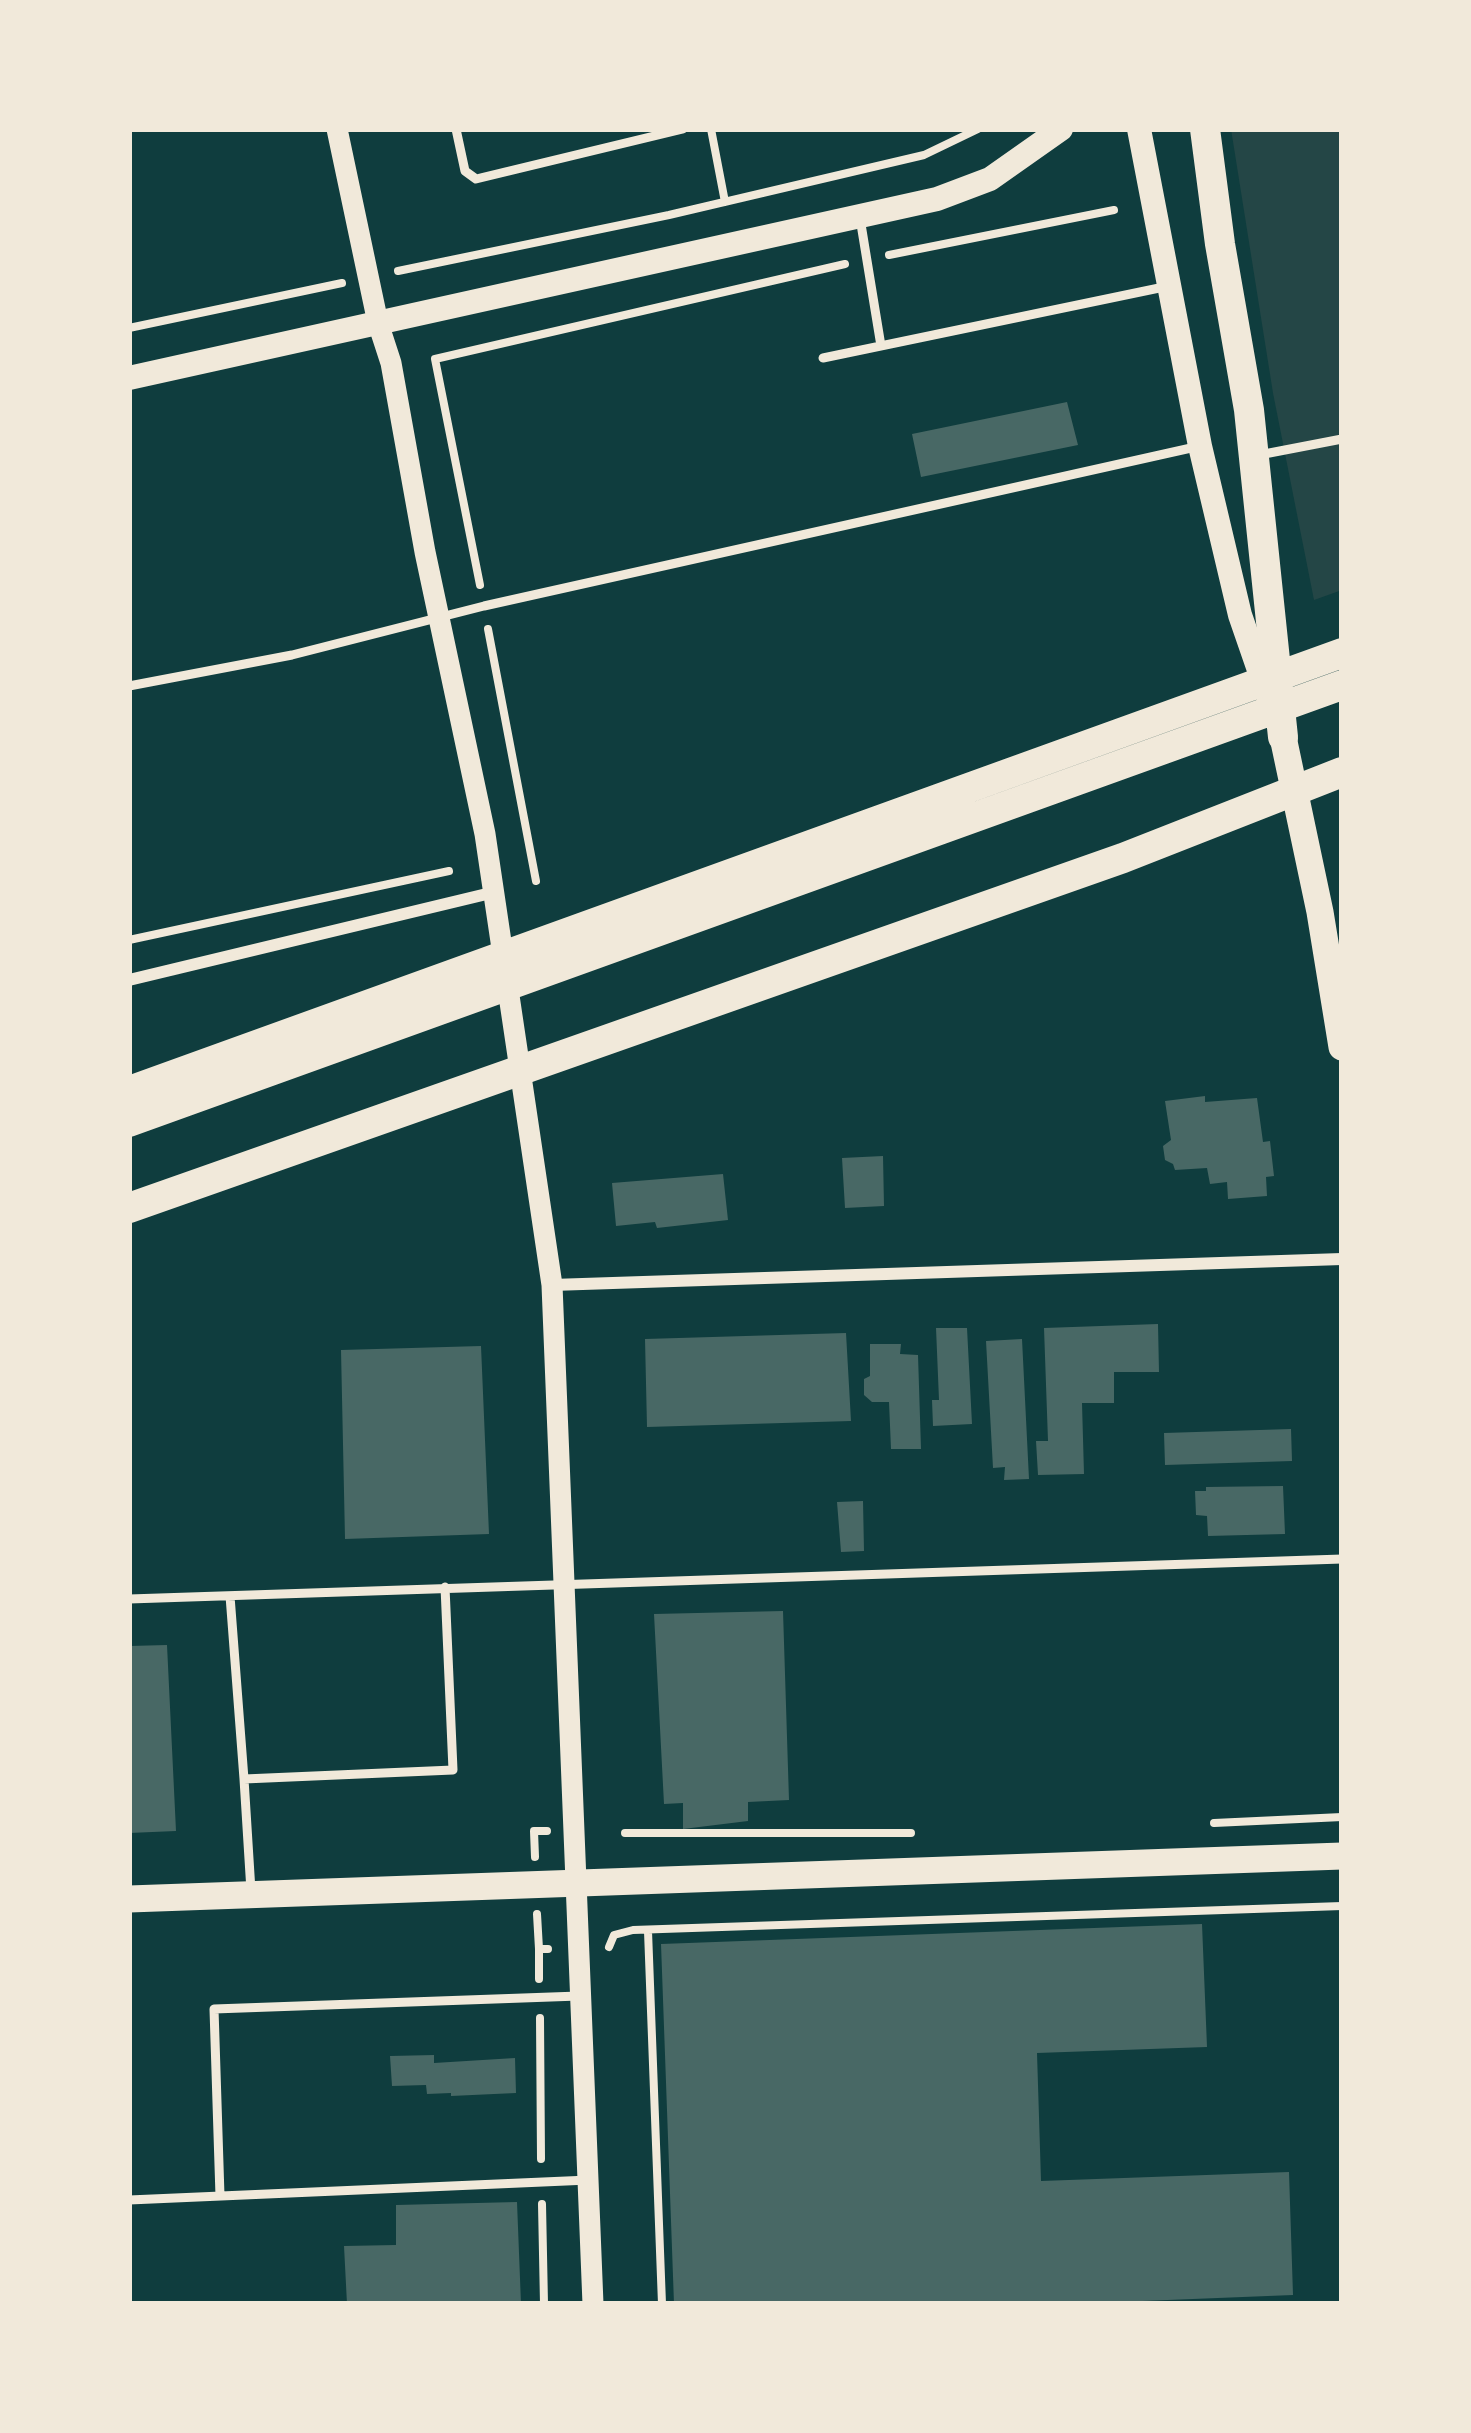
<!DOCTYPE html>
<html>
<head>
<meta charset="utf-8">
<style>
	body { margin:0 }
	#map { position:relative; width:1471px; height:2433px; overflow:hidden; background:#0f3d3e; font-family:Roboto,sans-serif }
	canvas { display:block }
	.frame { position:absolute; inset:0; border:132px solid #f1e9da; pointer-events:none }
</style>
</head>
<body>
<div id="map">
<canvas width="1471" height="2433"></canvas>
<div class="frame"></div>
</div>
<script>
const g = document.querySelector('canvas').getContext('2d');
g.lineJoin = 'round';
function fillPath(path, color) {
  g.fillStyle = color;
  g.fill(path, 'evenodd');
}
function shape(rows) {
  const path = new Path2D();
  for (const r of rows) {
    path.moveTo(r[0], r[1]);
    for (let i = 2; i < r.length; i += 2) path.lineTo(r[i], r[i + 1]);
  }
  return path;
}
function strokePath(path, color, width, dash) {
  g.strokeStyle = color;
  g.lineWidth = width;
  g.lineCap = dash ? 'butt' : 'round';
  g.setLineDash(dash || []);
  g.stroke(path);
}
const green = shape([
	[1231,129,1342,129,1342,590,1314,600,1273,393]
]);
const building = shape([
	[1067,402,1078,445,921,477,912,434],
	[1205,1096,1205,1102,1257,1098,1263,1142,1270,1141,1274,1176,1266,1177,1267,1196,1228,1199,1227,1182,1210,1184,1207,1168,1175,1170,1173,1164,1165,1160,1163,1146,1171,1140,1165,1101],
	[883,1156,884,1206,845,1208,842,1158],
	[723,1174,728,1220,657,1228,655,1222,616,1226,612,1183],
	[1158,1324,1159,1372,1114,1372,1114,1403,1082,1403,1084,1474,1038,1475,1036,1441,1048,1441,1044,1328],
	[936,1328,967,1328,972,1424,933,1426,932,1400,939,1400],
	[846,1333,851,1421,647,1427,645,1339],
	[1022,1339,1029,1479,1004,1480,1005,1467,993,1468,986,1341],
	[870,1344,901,1344,900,1354,918,1355,921,1449,891,1449,889,1402,872,1402,864,1395,864,1379,870,1376],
	[481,1346,489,1534,345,1539,341,1350],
	[1291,1429,1292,1461,1165,1465,1164,1433],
	[1283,1486,1285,1534,1208,1536,1207,1516,1196,1515,1195,1491,1206,1491,1206,1487],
	[863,1501,864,1551,841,1552,837,1502],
	[783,1611,789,1800,748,1802,748,1821,683,1829,683,1803,664,1804,654,1614],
	[167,1645,176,1831,129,1833,129,1646],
	[1202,1924,1207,2047,1037,2053,1041,2181,1289,2172,1293,2295,1068,2304,989,2304,989,2301,674,2304,661,1944],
	[434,2055,434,2063,515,2058,516,2093,451,2096,451,2093,427,2094,426,2085,392,2086,390,2056],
	[517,2202,521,2304,347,2304,344,2246,396,2245,396,2205]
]);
const path = shape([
	[711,129,725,202],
	[889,255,1114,210],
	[398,271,669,215,924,155,978,129],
	[129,328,342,283],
	[480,585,435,359,845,264],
	[488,629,536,881],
	[129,940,449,871],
	[1214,1823,1342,1817],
	[625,1833,911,1833],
	[535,1857,534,1831,547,1831],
	[537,1914,539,1949],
	[648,1931,662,2304],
	[609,1947,614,1935,633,1930,1342,1906],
	[539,1979,539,1949,548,1949],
	[540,2018,541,2159],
	[542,2204,544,2304]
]);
const service = shape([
	[456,129,465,171,476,179,683,129],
	[860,218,881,346],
	[823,358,1164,287],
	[1259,455,1342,439],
	[129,686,292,655,484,606,1200,446],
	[230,1596,244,1779],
	[129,1599,1342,1559],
	[251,1891,244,1779,453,1770,445,1587],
	[220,2196,214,2009,579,1996],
	[129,2200,589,2180]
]);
const minor = shape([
	[129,980,495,892],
	[552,1285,1342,1259]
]);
const tertiary = shape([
	[337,129,378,323,391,363,425,552,485,834,552,1285,593,2304]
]);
const secondary = shape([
	[1139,129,1200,446,1240,615,1268,696],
	[129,378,937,199,990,179,1061,129]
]);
const primary = shape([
	[1283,737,1320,912,1342,1047],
	[129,1899,1342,1856]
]);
const motorway = shape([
	[1205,129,1220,244,1249,410,1283,737],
	[129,1091,1342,653],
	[129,1122,1342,685],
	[129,1208,1123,858,1342,772]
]);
fillPath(green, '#244646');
fillPath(building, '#486865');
strokePath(path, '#f1e9da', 8);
strokePath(service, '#f1e9da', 9);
strokePath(minor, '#f1e9da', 12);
strokePath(tertiary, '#f1e9da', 21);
strokePath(secondary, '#f1e9da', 24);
strokePath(primary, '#f1e9da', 27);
strokePath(motorway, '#f1e9da', 30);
</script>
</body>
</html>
